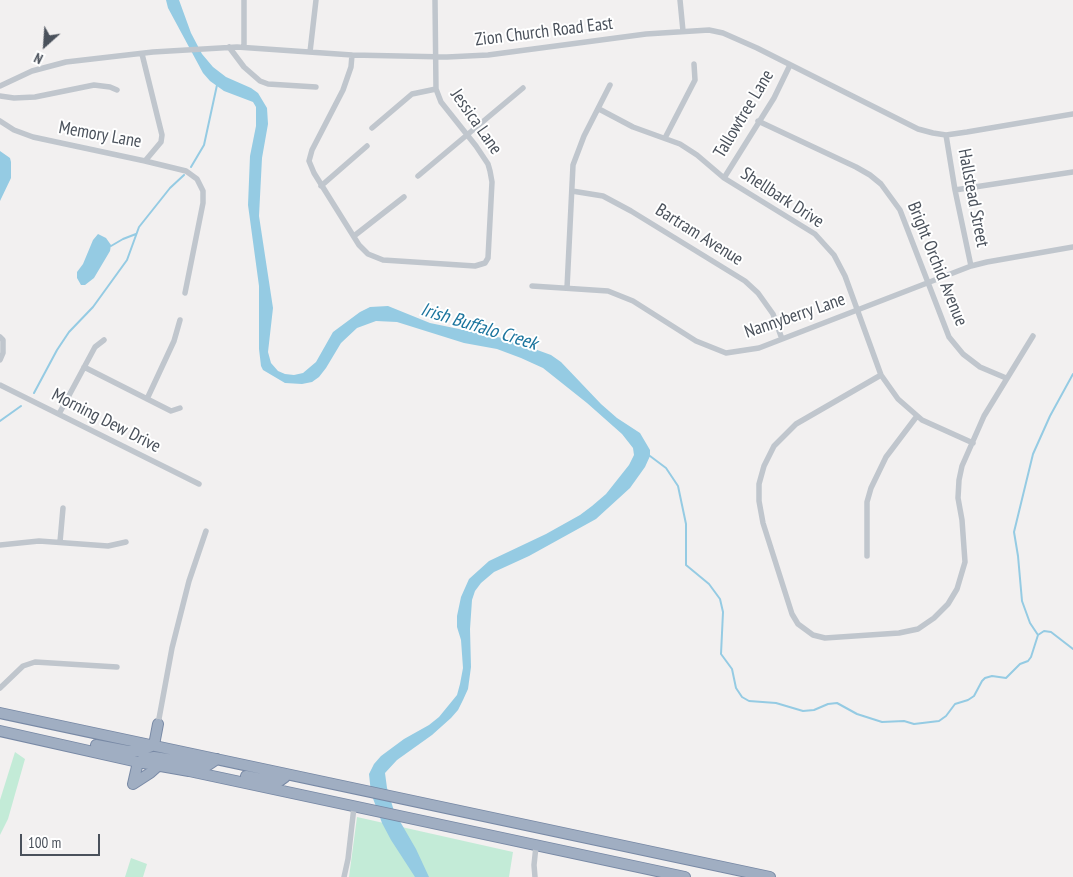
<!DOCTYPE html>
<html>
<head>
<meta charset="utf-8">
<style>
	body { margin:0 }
	#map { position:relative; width:1073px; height:877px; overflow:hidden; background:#f2f0f0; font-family:"PT Sans Narrow",sans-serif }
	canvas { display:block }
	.north { position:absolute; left:20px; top:20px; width:50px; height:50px; -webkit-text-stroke:4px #fff; paint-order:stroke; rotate:206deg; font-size:14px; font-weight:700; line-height:20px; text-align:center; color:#4a515b }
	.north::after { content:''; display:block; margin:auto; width:18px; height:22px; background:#4a515b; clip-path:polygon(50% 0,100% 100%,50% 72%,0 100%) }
	.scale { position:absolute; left:20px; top:834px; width:80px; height:22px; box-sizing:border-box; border:2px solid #4a515b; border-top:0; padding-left:6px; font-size:15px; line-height:18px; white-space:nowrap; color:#4a515b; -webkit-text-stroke:4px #fff; paint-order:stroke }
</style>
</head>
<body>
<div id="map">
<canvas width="1073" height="877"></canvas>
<div class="north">N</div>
<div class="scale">100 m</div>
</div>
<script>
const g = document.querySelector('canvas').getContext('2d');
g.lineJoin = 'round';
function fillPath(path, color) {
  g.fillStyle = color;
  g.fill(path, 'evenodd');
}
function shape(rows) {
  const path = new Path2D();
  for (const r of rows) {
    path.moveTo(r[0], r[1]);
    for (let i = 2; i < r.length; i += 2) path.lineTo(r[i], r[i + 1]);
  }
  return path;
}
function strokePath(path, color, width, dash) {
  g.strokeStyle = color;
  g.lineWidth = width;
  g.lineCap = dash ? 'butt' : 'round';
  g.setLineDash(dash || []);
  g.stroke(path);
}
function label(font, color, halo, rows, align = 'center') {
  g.font = font + ' "PT Sans Narrow",sans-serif';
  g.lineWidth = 4;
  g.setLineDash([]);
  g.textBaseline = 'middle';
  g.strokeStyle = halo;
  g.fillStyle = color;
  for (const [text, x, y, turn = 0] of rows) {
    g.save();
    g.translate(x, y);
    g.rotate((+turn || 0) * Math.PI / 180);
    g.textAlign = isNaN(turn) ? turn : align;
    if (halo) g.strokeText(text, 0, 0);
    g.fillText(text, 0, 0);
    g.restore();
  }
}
const green = shape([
	[15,752,25,759,8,819,0,835,0,800],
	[357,817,513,852,509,877,349,877],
	[131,858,147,864,143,877,125,877]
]);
const water = shape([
	[166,0,179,0,191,33,202,54,213,67,226,77,251,88,258,93,267,108,268,124,262,158,259,216,273,308,268,352,271,363,278,371,285,374,294,375,303,373,316,362,333,332,360,312,370,307,388,306,430,323,507,339,551,355,561,362,601,404,617,418,640,433,650,450,650,456,645,467,630,488,596,519,529,556,494,572,481,583,475,591,472,600,470,629,471,667,468,689,463,700,458,710,451,718,432,735,397,760,385,773,387,788,394,811,416,849,429,877,415,877,391,840,382,823,371,793,369,774,374,764,381,756,404,739,429,725,439,717,457,695,460,684,463,668,461,640,457,627,457,616,461,597,469,579,489,561,546,534,580,515,592,506,606,494,629,465,634,455,633,448,622,434,587,403,543,368,521,358,497,349,464,343,397,322,376,321,357,328,341,343,326,368,319,377,312,382,302,384,285,383,263,370,261,366,259,349,259,286,248,205,250,156,256,126,256,107,253,102,224,91,210,81,203,73,168,8],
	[0,151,10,158,11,162,11,178,0,201],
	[98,234,106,238,111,245,110,251,94,278,85,285,81,285,77,278,77,272,83,264,93,240]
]);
const stream = shape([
	[191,167,204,145,217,85],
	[111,246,123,239,136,234],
	[34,393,57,350,69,332,93,307,127,260,139,227,170,188,184,175],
	[0,421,21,406],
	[650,456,666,468,678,486,686,524,686,565,709,584,720,599,723,612,721,654,732,669,736,688,742,697,749,701,776,703,803,711,814,710,828,704,837,703,857,714,882,722,904,721,914,724,939,721,946,716,955,704,968,700,974,696,982,681,985,678,992,676,1006,678,1020,664,1028,661,1031,657,1038,635,1030,623,1022,601,1018,556,1014,532,1033,454,1050,416,1073,374],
	[1038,635,1044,631,1051,632,1073,649]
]);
const minor = shape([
	[680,0,683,31],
	[229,47,244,67,260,81,268,84,316,87],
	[244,47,244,0],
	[310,52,316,0],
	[352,55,351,67,343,90,312,150,309,161,314,173,359,245,368,254,383,260,475,266,485,263,488,258,492,182,490,171,488,164,476,146,441,102,436,89,435,0],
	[0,86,32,71,66,62,153,52,237,47,352,55,447,57,488,55,646,34,709,30,723,33,757,48,918,129,933,133,946,135,967,132,1073,114],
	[0,96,14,98,35,97,94,85,110,87,117,90],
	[599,109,633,127,680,144,697,155,724,178,815,234,834,255,845,276,881,375,898,399,922,420,973,443],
	[0,121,14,130,33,137,145,161,161,142,162,135,142,54],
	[758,121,856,167,870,175,881,184,900,210,949,337,963,354,980,367,1006,378],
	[372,128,412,94,436,89],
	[946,135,955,190,971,266],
	[665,138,695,80,694,64],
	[145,161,186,171,197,179,203,191,203,203,185,293],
	[418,176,523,88],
	[724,178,774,98,790,65],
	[321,186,367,146],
	[955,190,1073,172],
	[572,191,603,196,631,211,745,281,758,293,773,314,782,339],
	[354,236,404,197],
	[532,286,608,291,633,301,696,341,726,353,759,348,971,266,987,262,1073,247],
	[567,288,573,165,584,136,610,85],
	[0,337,3,340,3,353,0,360],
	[84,367,171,411,180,408],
	[881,375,796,424,774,446,764,466,759,484,759,501,763,523,792,614,798,624,813,635,825,638,899,633,918,629,934,618,948,604,957,589,965,562,962,520,958,498,959,480,962,466,984,416,1033,336],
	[0,385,199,484],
	[147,399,174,341,180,320],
	[59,414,95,347,104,340],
	[60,542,63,508],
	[0,545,39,541,108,546,126,542],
	[867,556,867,502,871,488,886,457,917,416],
	[0,688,23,666,35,662,117,667],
	[158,724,172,648,189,581,206,531],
	[344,877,348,859,354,807],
	[535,877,534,865,536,846]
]);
const trunk = shape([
	[0,713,770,877],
	[0,731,138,762,189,771,685,877],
	[96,745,128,751,139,751,154,745,158,724],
	[246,776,278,782,285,777,285,774],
	[133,784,138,762,148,758,154,757,208,765,217,759],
	[133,784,150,773,159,765]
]);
const streetNames = [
	["Zion Church Road East",544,32,-7],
	["Tallowtree Lane",744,114,-59],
	["Jessica Lane",476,122,55],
	["Memory Lane",100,135,10],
	["Shellbark Drive",782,198,33],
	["Hallstead Street",973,198,79],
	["Bartram Avenue",699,235,32],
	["Bright Orchid Avenue",937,264,68],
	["Nannyberry Lane",795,316,-19],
	["Morning Dew Drive",106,421,27]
];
const waterNames = [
	["Irish Buffalo Creek",479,327,17]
];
fillPath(green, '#c3ebd7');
fillPath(water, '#95cbe3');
strokePath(stream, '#95cbe3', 2);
strokePath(trunk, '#7889a5', 12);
strokePath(minor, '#c0c6cd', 5.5);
strokePath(trunk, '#a0aec2', 10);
label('18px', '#4a515b', '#fff', streetNames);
label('italic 19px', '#1b749d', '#fff', waterNames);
</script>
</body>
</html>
